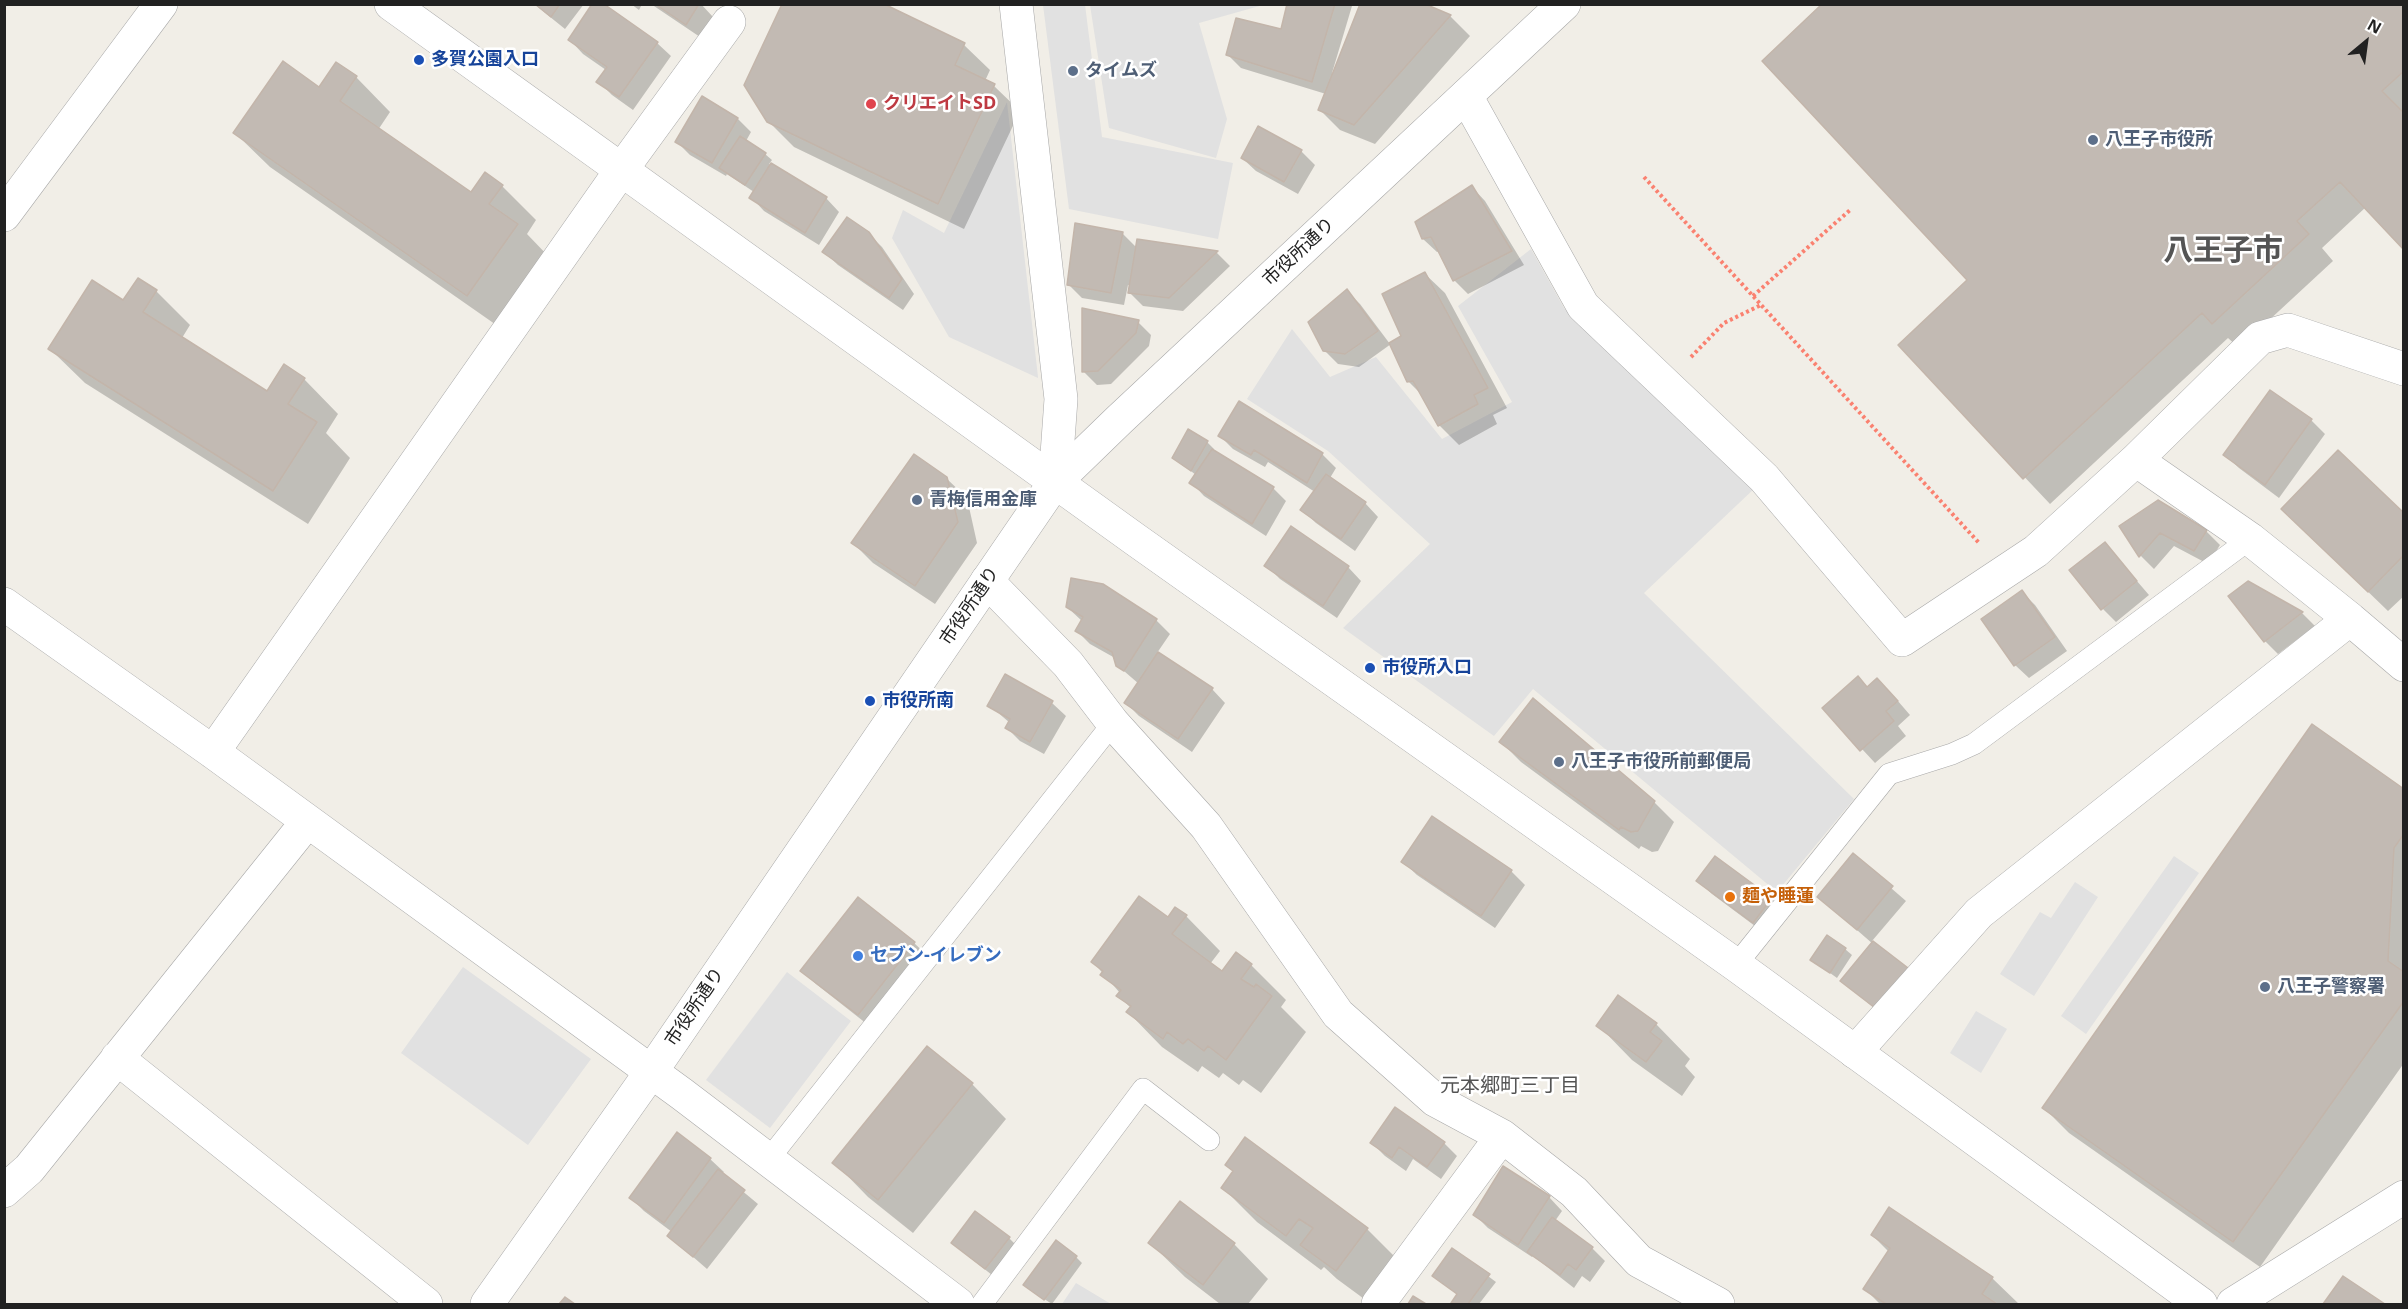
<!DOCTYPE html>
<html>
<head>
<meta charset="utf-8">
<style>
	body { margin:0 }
	#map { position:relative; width:2408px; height:1309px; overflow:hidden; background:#f1eee7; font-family:"Open Sans",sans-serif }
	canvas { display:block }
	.frame { position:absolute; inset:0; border:6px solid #212121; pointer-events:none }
	.north { position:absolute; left:2336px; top:12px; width:60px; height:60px; -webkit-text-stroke:4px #fff; paint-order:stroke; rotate:29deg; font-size:16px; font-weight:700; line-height:24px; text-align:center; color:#212121 }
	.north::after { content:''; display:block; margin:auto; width:21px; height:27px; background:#212121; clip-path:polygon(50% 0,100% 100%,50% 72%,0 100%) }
</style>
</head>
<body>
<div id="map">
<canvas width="2408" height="1309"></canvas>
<div class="frame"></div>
<div class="north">N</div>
</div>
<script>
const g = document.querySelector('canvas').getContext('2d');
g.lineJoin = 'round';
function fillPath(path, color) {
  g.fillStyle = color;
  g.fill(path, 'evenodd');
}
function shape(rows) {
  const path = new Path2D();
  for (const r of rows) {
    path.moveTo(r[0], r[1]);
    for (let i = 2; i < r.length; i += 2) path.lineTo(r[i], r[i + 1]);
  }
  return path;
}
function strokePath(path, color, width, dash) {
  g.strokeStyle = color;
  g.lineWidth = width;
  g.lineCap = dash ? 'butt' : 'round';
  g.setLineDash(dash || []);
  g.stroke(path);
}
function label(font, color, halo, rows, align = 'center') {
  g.font = font + ' "Open Sans","Noto Sans JP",sans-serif';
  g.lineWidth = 5;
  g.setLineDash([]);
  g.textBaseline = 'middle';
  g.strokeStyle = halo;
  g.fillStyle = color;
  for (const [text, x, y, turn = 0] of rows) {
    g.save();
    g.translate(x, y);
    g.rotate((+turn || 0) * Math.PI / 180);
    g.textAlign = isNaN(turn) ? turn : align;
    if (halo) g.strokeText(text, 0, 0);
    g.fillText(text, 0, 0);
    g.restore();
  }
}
const parking = shape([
	[1043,5,1085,5,1102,137,1233,163,1218,239,1069,209],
	[1090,5,1263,5,1199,23,1227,119,1216,158,1109,128],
	[1007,102,1038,377,1038,378,949,337,892,238,903,210,944,233],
	[1531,249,1564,308,1756,487,1644,593,1854,799,1777,892,1533,689,1494,736,1343,628,1430,544,1328,451,1247,399,1292,329,1330,377,1376,357,1442,439,1512,402,1458,306],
	[2174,856,2199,873,2086,1034,2061,1016],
	[2075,882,2098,897,2034,996,2000,974,2040,912,2051,918],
	[463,967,591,1059,528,1145,401,1053],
	[787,972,851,1021,770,1128,706,1080],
	[1976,1011,2007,1029,1981,1073,1950,1053],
	[1076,1283,1111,1304,1062,1304]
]);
const shadow = shape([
	[534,4,584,4,565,29],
	[601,4,657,43,671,56,633,110,612,95,598,81,606,70,583,54,570,40],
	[631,4,642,4,639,10],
	[651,4,701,4,713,17,700,37],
	[880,4,964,45,990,70,985,81,994,86,1020,111,964,229,794,147,768,121],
	[1288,4,1352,6,1332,73,1334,74,1450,16,1470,36,1375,144,1340,130,1320,110,1326,94,1241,68,1228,55,1283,31],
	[2404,4,2404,248,2366,207,2322,248,2333,261,2239,348,2228,338,2050,504,1900,345,1969,280],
	[356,77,390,112,378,130,471,194,502,186,536,220,527,234,551,259,502,329,270,167,235,133,319,89],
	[738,119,751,132,746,141,765,154,772,160,769,164,826,198,839,212,819,245,764,211,751,197,754,192,727,174,726,176,690,155,677,142],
	[1259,128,1301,151,1315,165,1298,194,1256,171,1242,158],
	[1472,187,1485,201,1524,265,1468,294,1454,280,1440,251,1437,252,1423,239],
	[868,233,882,247,914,294,903,310,838,265,824,252],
	[1123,234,1137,248,1138,240,1217,253,1230,266,1183,311,1143,306,1130,293,1131,286,1128,285,1124,305,1082,298,1069,285],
	[1425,274,1445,293,1507,408,1493,415,1497,424,1459,445,1439,425,1422,395,1408,381,1391,344,1359,367,1338,364,1324,350,1347,291,1360,304,1390,344,1403,337],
	[156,291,190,325,182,338,267,393,304,379,338,414,326,433,350,458,308,524,85,383,50,349,124,302],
	[1138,322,1151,335,1149,346,1111,384,1097,385,1084,372],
	[2271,392,2311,420,2325,434,2279,498,2239,468,2225,455],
	[1239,403,1323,455,1336,468,1330,478,1365,503,1378,517,1355,551,1316,523,1302,510,1315,492,1268,462,1265,467,1233,449,1220,436],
	[1188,431,1207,442,1214,449,1212,451,1273,488,1286,501,1266,536,1204,496,1191,482,1196,475,1174,458],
	[946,478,967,498,977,543,935,604,873,563,853,543],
	[2158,502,2206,531,2220,545,2208,564,2174,546,2154,569,2141,556,2121,527],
	[2404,515,2404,596,2388,611,2303,529],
	[2105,544,2149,595,2116,622,2103,609],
	[1266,565,1348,567,1361,581,1337,618,1280,579],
	[1102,585,1156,620,1170,634,1157,653,1212,689,1225,703,1192,752,1139,716,1126,703,1139,684,1117,665,1115,658,1090,644,1076,630,1082,621,1067,607],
	[2022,592,2035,605,2067,651,2029,678,2015,665],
	[2302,613,2315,626,2278,654,2265,641],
	[1005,676,1052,703,1066,716,1044,754,1020,741,1007,728,1010,723,989,705],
	[1868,688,1891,693,1910,715,1898,726,1906,736,1875,763,1824,708],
	[1501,742,1654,802,1674,822,1658,851,1652,852,1641,846,1639,849,1521,762],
	[2404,790,2404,1063,2260,1267,2069,1133,2044,1108],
	[1432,819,1511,871,1525,885,1495,928,1417,875,1403,862],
	[1853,855,1906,901,1872,941,1911,972,1893,1024,1842,981,1873,944,1819,897],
	[1715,858,1771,899,1784,913,1767,935,1712,894,1698,881],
	[1186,916,1220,951,1210,964,1223,973,1236,954,1251,965,1286,1000,1281,1007,1306,1032,1261,1093,1243,1080,1239,1085,1223,1073,1219,1078,1202,1066,1198,1072,1162,1047,1128,1012,1131,1008,1118,996,1120,993,1093,962,1168,919],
	[914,943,928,956,872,1028,816,984,802,971],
	[1845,949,1852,955,1837,978,1812,960],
	[1656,1024,1690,1059,1685,1066,1695,1077,1682,1096,1632,1060,1598,1025],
	[972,1084,1006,1119,913,1233,868,1197,834,1162],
	[1372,1143,1444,1143,1457,1156,1441,1179,1413,1159,1406,1171,1385,1156],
	[710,1159,724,1172,722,1174,758,1204,707,1269,669,1236,672,1232,644,1211,631,1198],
	[1227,1165,1367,1229,1401,1263,1371,1304,1337,1279,1324,1267,1321,1270,1257,1222,1223,1188,1234,1172],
	[1549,1197,1562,1211,1555,1221,1592,1248,1605,1261,1590,1282,1582,1276,1574,1288,1533,1256,1532,1257,1488,1228,1475,1215],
	[1872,1235,1992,1278,2019,1304,1880,1304,1865,1289,1889,1252],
	[1009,1238,1015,1244,992,1275,959,1249],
	[1150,1243,1234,1244,1268,1279,1248,1304,1220,1304,1185,1277],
	[1453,1250,1496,1282,1479,1304,1454,1304,1453,1303,1458,1295,1434,1276],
	[1076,1257,1082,1263,1052,1304,1032,1291],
	[2343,1278,2383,1304,2325,1304]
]);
const building = shape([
	[535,4,560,4,551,17,535,4],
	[592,4,604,4,658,42,619,97,596,82,607,67,568,40,592,4],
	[655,4,699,4,686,25,655,4],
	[782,4,884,4,965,43,955,65,995,84,938,204,767,122,744,85,782,4],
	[1287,4,1335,4,1312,82,1226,55,1236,18,1281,29,1287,4],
	[1360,4,1425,4,1451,15,1354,125,1318,110,1360,4],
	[1822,4,2404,4,2404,71,2382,91,2404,113,2404,250,2340,182,2297,221,2309,234,2212,324,2202,313,2023,479,1898,345,1967,280,1762,61,1822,4],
	[283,61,319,87,336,62,357,76,340,101,471,192,485,172,503,185,489,204,518,224,467,296,233,133,283,61],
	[702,96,738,118,712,163,675,142,702,96],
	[1258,126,1302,150,1284,182,1241,158,1258,126],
	[740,136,766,153,745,185,719,168,740,136],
	[771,163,827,197,805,233,749,198,771,163],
	[1472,185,1512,251,1453,281,1431,237,1422,239,1415,222,1472,185],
	[847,217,869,232,902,279,889,298,822,252,847,217],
	[1075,223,1123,232,1111,293,1067,285,1075,223],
	[1137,239,1218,251,1169,298,1128,293,1137,239],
	[1425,272,1488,388,1474,395,1478,404,1438,426,1413,381,1407,382,1389,343,1401,336,1382,294,1425,272],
	[138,278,157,290,143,312,267,391,284,364,305,378,288,404,317,422,273,491,48,349,92,280,123,300,138,278],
	[1347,289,1378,331,1345,354,1323,351,1308,322,1347,289],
	[1082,308,1139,320,1136,333,1098,371,1082,372,1082,308],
	[2270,390,2312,419,2265,485,2223,455,2270,390],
	[1239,401,1323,453,1307,483,1254,450,1251,455,1218,436,1239,401],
	[1188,429,1208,441,1191,471,1172,458,1188,429],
	[1212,449,1274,487,1252,524,1189,483,1212,449],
	[2338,450,2404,513,2404,555,2368,592,2281,509,2338,450],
	[914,454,947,477,958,522,915,586,851,543,914,454],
	[1326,474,1366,502,1341,539,1300,510,1326,474],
	[2158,500,2207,530,2194,551,2160,533,2139,557,2119,526,2158,500],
	[1291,526,1349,566,1323,606,1264,566,1291,526],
	[2105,542,2137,581,2101,610,2069,570,2105,542],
	[1071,578,1103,584,1157,619,1124,671,1116,666,1112,652,1075,631,1083,617,1066,607,1071,578],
	[2248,581,2303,612,2264,642,2228,596,2248,581],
	[2022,590,2055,637,2014,666,1981,619,2022,590],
	[1158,652,1213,688,1178,739,1124,703,1158,652],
	[1005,674,1053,701,1030,742,1005,728,1010,719,987,706,1005,674],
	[1858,676,1867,687,1877,678,1898,701,1886,711,1894,721,1860,751,1822,708,1858,676],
	[1533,698,1655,801,1638,831,1631,832,1621,827,1619,830,1499,742,1533,698],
	[2312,724,2404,789,2404,834,2394,848,2388,961,2404,972,2404,1001,2233,1242,2042,1108,2312,724],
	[1432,816,1512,870,1481,916,1401,862,1432,816],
	[1853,853,1893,886,1857,930,1817,897,1853,853],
	[1715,856,1772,898,1753,923,1696,881,1715,856],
	[1139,896,1168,917,1175,907,1187,915,1172,934,1222,971,1236,952,1252,964,1241,979,1254,987,1256,984,1272,996,1226,1060,1208,1046,1204,1051,1188,1039,1183,1044,1167,1032,1163,1039,1126,1012,1131,1006,1116,996,1121,990,1100,975,1103,971,1091,962,1139,896],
	[858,897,915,942,858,1015,800,971,858,897],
	[1827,935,1846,948,1830,973,1810,960,1827,935],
	[1873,941,1912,971,1879,1011,1840,981,1873,941],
	[1618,995,1657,1023,1650,1032,1662,1041,1646,1062,1596,1026,1618,995],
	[927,1046,973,1083,878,1200,832,1163,927,1046],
	[1395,1107,1445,1142,1427,1167,1399,1147,1392,1158,1370,1143,1395,1107],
	[677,1132,711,1158,664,1223,629,1198,677,1132],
	[1245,1137,1368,1228,1336,1271,1300,1245,1313,1228,1299,1219,1286,1236,1221,1188,1233,1171,1225,1165,1245,1137],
	[1503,1166,1550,1196,1518,1245,1473,1215,1503,1166],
	[718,1169,745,1190,693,1257,667,1236,718,1169],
	[1180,1201,1235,1243,1203,1285,1148,1243,1180,1201],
	[1889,1207,1993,1277,1982,1294,1997,1304,1886,1304,1863,1289,1890,1248,1871,1235,1889,1207],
	[975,1211,1010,1237,985,1269,951,1243,975,1211],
	[1552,1217,1593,1247,1576,1270,1568,1264,1560,1275,1527,1252,1552,1217],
	[1056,1240,1077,1256,1044,1300,1023,1285,1056,1240],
	[1452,1248,1490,1274,1468,1304,1451,1303,1457,1294,1432,1276,1452,1248],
	[2343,1276,2385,1304,2323,1304,2343,1276],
	[1413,1296,1426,1304,1408,1304,1413,1296],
	[565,1297,575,1304,559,1304,565,1297]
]);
const path = shape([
	[1644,177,1980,544],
	[1753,296,1850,210],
	[1691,357,1724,323,1761,305,1760,304]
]);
const service = shape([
	[1736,965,1889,774,1952,754,1974,744,2250,539],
	[768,1160,1113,723],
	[982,1304,1143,1089,1209,1140]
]);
const minor = shape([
	[1016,4,1061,399,1055,482],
	[1466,96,1583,306,1764,478,1902,640,2036,551,2136,460,2260,338,2288,330,2404,369],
	[4,215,161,4],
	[2136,460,2250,539,2350,619,2404,665],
	[987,581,1068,664,1113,723,1206,826,1338,1014,1435,1100,1502,1136,1574,1192,1639,1261,1718,1304],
	[4,604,213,752,682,1094,958,1304],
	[213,752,622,169,729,22],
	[1855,1052,1979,913,2350,619],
	[117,1058,426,1304],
	[4,1191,29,1169,307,822],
	[1378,1304,1502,1136],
	[2233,1304,2404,1197]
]);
const tertiary = shape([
	[391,4,1136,540,1736,965,2201,1304],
	[487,1304,651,1072,1055,482,1119,420,1564,4]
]);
const markers = [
	[419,60,6,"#1a4fb4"],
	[1073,71,6,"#5c6f8a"],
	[871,104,6,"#e0444e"],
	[2093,140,6,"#5c6f8a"],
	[917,500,6,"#5c6f8a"],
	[1370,668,6,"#1a4fb4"],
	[870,701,6,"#1a4fb4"],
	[1559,762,6,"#5c6f8a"],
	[1730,897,6,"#e8710a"],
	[858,956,6,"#3f7fe0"],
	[2265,987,6,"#5c6f8a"]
];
const transitNames = [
	["多賀公園入口",431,60],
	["市役所入口",1382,668],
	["市役所南",882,701]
];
const serviceNames = [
	["タイムズ",1085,71],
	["八王子市役所",2105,140],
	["青梅信用金庫",929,500],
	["八王子市役所前郵便局",1571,762],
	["八王子警察署",2277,987]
];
const healthNames = [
	["クリエイトSD",883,104]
];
const streetNames = [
	["市役所通り",1299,252,-43],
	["市役所通り",970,606,-56],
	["市役所通り",695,1007,-56]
];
const foodNames = [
	["麺や睡蓮",1742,897]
];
const shopNames = [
	["セブン-イレブン",870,956]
];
const neighbourhoodNames = [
	["元本郷町三丁目",1510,1086]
];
const townNames = [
	["八王子市",2223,251]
];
fillPath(parking, '#e1e1e1');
fillPath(shadow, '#0003');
fillPath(building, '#c2bab3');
strokePath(building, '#c3b5aa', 1.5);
strokePath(service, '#a8a8a8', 22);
strokePath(minor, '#a8a8a8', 34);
strokePath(tertiary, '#a8a8a8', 34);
strokePath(path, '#fa8170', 4, [3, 3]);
strokePath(service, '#fff', 21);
strokePath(minor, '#fff', 33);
strokePath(tertiary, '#fff', 33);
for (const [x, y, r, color] of markers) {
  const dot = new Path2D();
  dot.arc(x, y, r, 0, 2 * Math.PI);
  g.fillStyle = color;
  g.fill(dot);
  strokePath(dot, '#fff', 2);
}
label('bold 18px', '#164399', '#fff', transitNames, 'left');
label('bold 18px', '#4e5e75', '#fff', serviceNames, 'left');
label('bold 18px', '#be3a42', '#fff', healthNames, 'left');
label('18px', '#212121', '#fff', streetNames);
label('bold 18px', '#c56008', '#fff', foodNames, 'left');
label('bold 18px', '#366cbe', '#fff', shopNames, 'left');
label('20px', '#545454', '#fff', neighbourhoodNames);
label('bold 30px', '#545454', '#fff', townNames);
</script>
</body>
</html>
